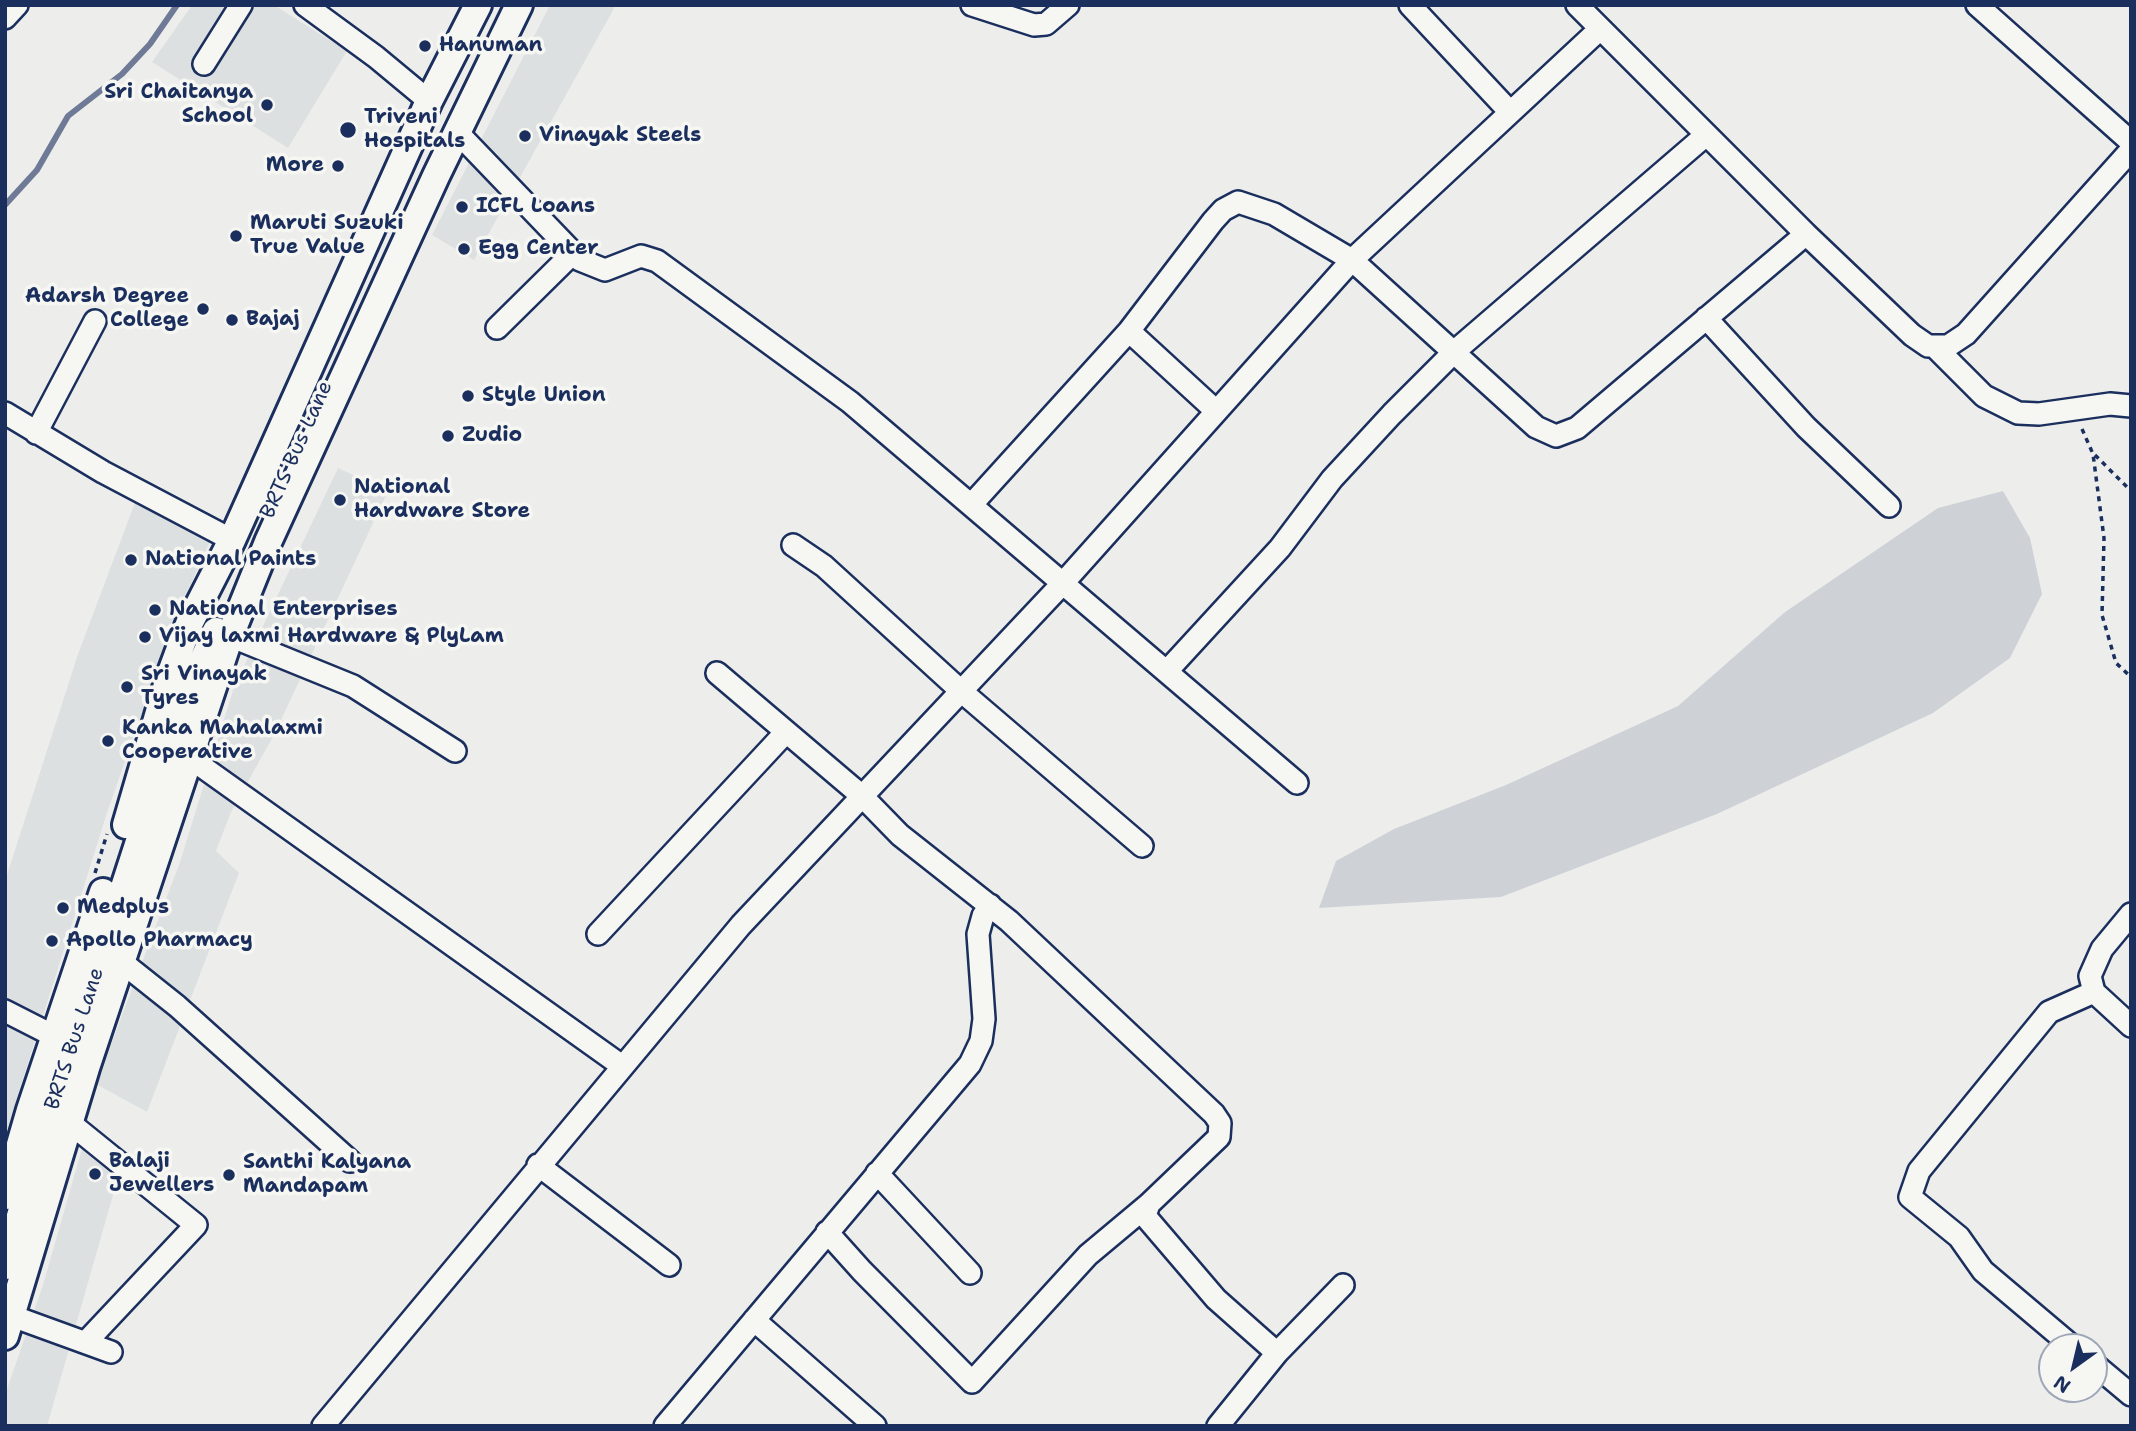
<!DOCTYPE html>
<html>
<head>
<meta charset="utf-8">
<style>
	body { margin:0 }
	#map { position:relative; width:2136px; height:1431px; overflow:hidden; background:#edeeec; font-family:"Shantell Sans",sans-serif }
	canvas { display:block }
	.frame { position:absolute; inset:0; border:7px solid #1b2f5e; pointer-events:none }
	.north { position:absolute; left:2038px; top:1333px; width:70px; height:70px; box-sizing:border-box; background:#f6f6f2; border:2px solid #9ea6b7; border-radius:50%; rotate:214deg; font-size:19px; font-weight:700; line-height:28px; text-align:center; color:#1b2f5e }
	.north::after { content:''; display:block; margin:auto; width:24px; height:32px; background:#1b2f5e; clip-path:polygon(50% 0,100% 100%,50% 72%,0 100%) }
</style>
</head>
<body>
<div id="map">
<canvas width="2136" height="1431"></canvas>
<div class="frame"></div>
<div class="north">N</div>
</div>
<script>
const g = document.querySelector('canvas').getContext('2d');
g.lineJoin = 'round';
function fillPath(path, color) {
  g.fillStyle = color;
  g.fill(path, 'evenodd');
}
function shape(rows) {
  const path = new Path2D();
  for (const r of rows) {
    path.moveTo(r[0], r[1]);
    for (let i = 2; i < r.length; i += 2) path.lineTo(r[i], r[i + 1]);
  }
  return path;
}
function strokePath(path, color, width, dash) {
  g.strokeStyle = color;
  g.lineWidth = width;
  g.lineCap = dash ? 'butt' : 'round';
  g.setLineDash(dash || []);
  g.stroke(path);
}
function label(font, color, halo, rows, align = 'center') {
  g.font = font + ' "Shantell Sans",sans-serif';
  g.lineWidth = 7;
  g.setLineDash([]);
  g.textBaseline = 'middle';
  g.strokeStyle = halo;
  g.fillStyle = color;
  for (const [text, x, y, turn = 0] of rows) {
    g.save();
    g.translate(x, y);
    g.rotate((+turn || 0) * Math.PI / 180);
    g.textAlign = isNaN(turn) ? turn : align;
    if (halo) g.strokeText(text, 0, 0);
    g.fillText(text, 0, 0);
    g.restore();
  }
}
const built = shape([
	[192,5,274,5,347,51,288,148,152,62],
	[550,5,616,5,474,260,432,235],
	[338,468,388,491,275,733,231,812,216,851,239,873,147,1112,96,1084,180,862,234,687],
	[142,484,217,526,173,623,107,813,5,1136,5,881,78,654],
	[83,1145,119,1174,47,1426,5,1426,5,1395,43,1285]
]);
const green = shape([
	[2003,491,2030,538,2042,594,2010,658,1933,713,1717,814,1501,897,1319,908,1336,861,1394,829,1506,785,1678,706,1785,612,1938,508]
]);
const stream = shape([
	[5,205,37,170,68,116,122,74,150,44,177,5]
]);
const path = shape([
	[2082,429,2093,454,2104,538,2102,615,2116,663,2131,677],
	[2095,455,2131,491],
	[95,873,107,834]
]);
const minor = shape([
	[305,5,376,57,429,101],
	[972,5,1034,25,1046,24,1068,5],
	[1410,5,1510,112],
	[1577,5,1806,234,1912,335,1928,346,1948,346,1966,334,2131,150],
	[1977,5,2131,142],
	[5,18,17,5],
	[204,64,241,5],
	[458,133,580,260,605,270,641,256,657,261,850,402,1297,783],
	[1706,318,1806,427,1889,506],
	[497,328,573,253],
	[1129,331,1215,410],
	[1935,347,1984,396,2018,413,2039,414,2110,404,2131,406],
	[5,413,103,472,232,540],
	[36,433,95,321],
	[972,504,1129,331,1213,221,1223,210,1238,202,1274,214,1352,260,1536,427,1556,436,1577,428,1806,234],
	[793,545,824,566,961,691,1142,846],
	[230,636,353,686,455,751],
	[1167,671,1280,548,1332,479,1392,414,1455,351,1706,135],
	[717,673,862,796,900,835,1009,921,1214,1114,1220,1123,1219,1137,1149,1204,1145,1216,1216,1299,1277,1353],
	[190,758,622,1066],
	[2131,914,2102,949,2090,976,2094,992,2131,1026],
	[598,934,786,732],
	[123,963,177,1006,350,1161],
	[5,1011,56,1037],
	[70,1123,196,1225,86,1342],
	[538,1165,669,1265],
	[877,1173,970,1273],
	[827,1232,862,1271,972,1382,1088,1255,1149,1204],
	[12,1316,111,1352],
	[754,1320,875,1426],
	[2073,1347,1983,1271,1959,1237,1910,1197,1919,1171,2049,1012,2094,992],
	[2094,1364,2131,1395],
	[323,1426,741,925,1063,583,1352,260,1600,29],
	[665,1426,970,1064,981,1041,984,1019,978,934,983,916,990,905],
	[1218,1426,1277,1353,1343,1285]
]);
const major = shape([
	[126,825,169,678,189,624,232,540,429,101,478,5],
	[5,1196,30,1110,103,892],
	[5,1266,53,1106,183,706,216,631],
	[5,1336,86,1068,230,636,268,542,436,176,519,5]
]);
const markers = [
	[425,46,7,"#1b2f5e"],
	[267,105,7,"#1b2f5e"],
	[348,130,9,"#1b2f5e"],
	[525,136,7,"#1b2f5e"],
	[338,166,7,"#1b2f5e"],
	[462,207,7,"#1b2f5e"],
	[236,236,7,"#1b2f5e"],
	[464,249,7,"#1b2f5e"],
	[203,309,7,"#1b2f5e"],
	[232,320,7,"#1b2f5e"],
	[468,396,7,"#1b2f5e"],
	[448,436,7,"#1b2f5e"],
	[340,500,7,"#1b2f5e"],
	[131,560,7,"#1b2f5e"],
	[155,610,7,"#1b2f5e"],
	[145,637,7,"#1b2f5e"],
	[127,687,7,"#1b2f5e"],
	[108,741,7,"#1b2f5e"],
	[63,908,7,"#1b2f5e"],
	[52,941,7,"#1b2f5e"],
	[95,1174,7,"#1b2f5e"],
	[229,1175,7,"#1b2f5e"]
];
const poiNames = [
	["Hanuman",439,46],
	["Sri Chaitanya",253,93,"right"],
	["School",253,117,"right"],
	["Triveni",364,118],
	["Hospitals",364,142],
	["Vinayak Steels",539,136],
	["More",324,166,"right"],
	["ICFL Loans",476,207],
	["Maruti Suzuki",250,224],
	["True Value",250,248],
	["Egg Center",478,249],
	["Adarsh Degree",189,297,"right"],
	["College",189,321,"right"],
	["Bajaj",246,320],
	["Style Union",482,396],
	["Zudio",462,436],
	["National",354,488],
	["Hardware Store",354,512],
	["National Paints",145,560],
	["National Enterprises",169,610],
	["Vijay laxmi Hardware & PlyLam",159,637],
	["Sri Vinayak",141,675],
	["Tyres",141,699],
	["Kanka Mahalaxmi",122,729],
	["Cooperative",122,753],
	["Medplus",77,908],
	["Apollo Pharmacy",66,941],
	["Balaji",109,1162],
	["Jewellers",109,1186],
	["Santhi Kalyana",243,1163],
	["Mandapam",243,1187]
];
const streetNames = [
	["BRTS Bus Lane",297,450,-66],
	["BRTS Bus Lane",75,1039,-72]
];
fillPath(built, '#dde0e1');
fillPath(green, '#ced2d7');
strokePath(stream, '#6e7a96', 6);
strokePath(minor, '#1b2f5e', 26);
strokePath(major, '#1b2f5e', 32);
strokePath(path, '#1b2f5e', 3.5, [5, 5]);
strokePath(minor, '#f6f6f2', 21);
strokePath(major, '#f6f6f2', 26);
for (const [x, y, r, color] of markers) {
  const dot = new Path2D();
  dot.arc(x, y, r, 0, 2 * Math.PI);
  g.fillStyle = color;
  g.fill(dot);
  strokePath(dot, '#f6f6f2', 2.5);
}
label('bold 21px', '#1b2f5e', '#f6f6f2', poiNames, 'left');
label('21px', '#1b2f5e', '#f6f6f2', streetNames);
</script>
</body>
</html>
